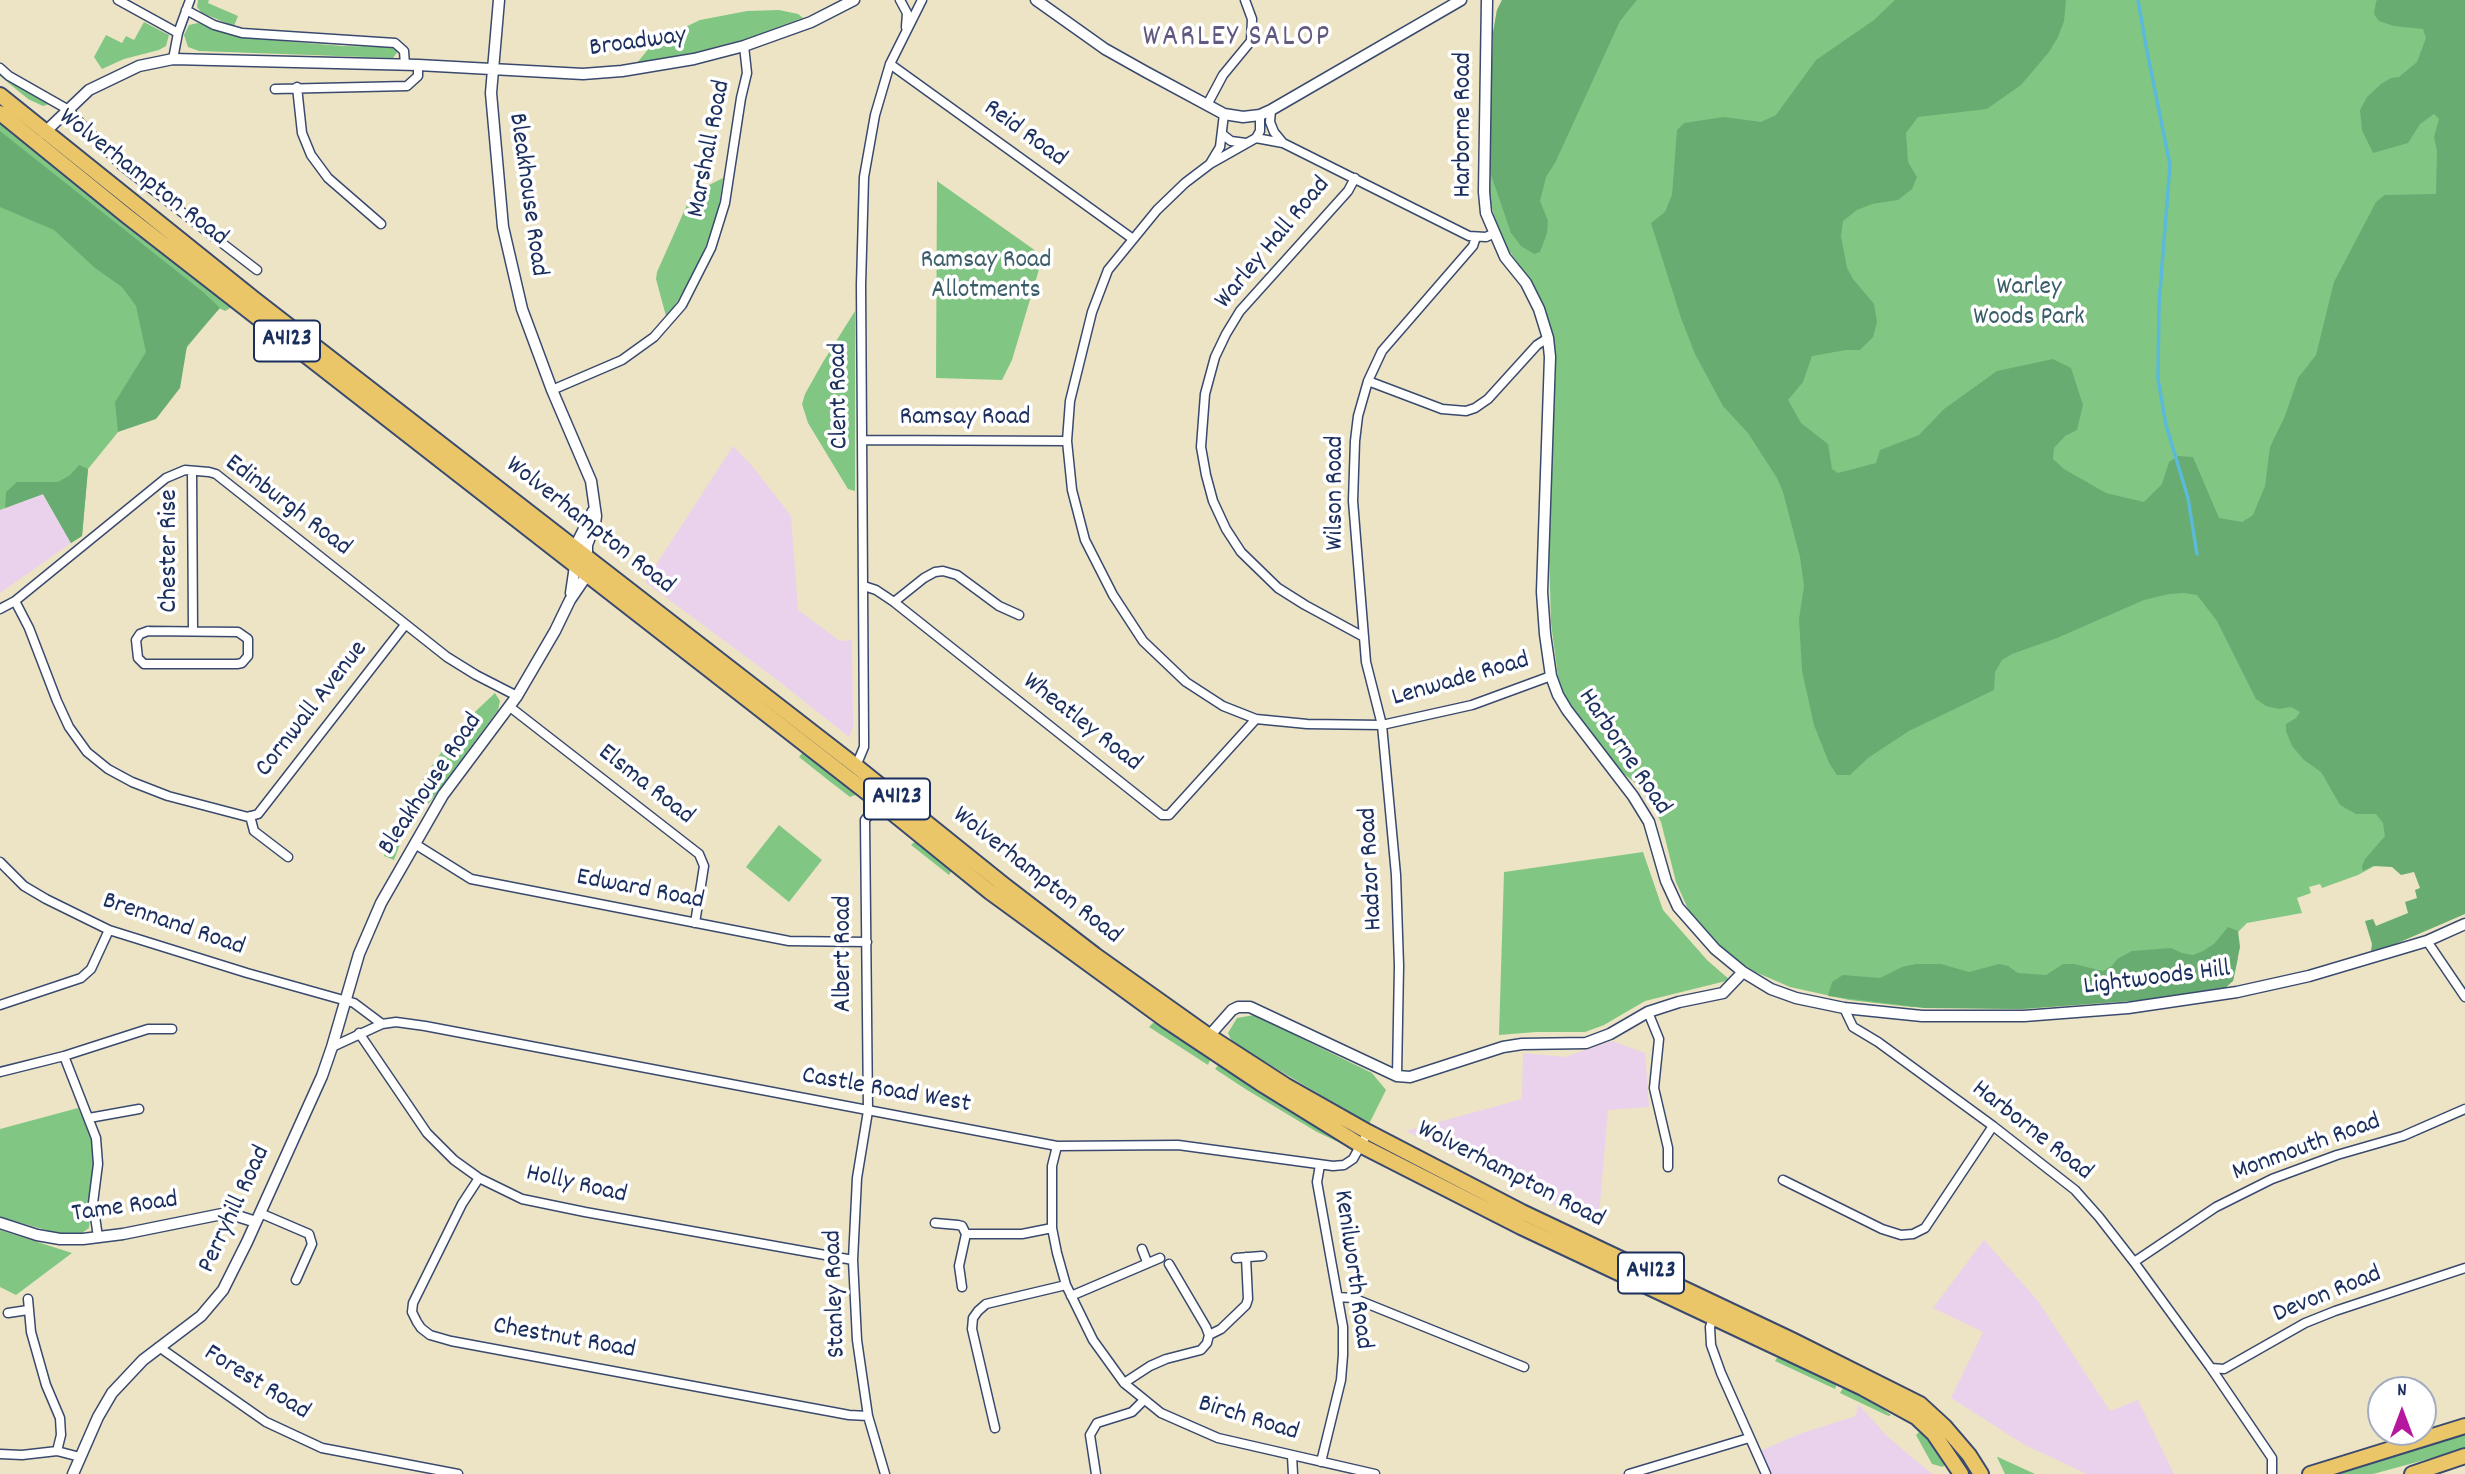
<!DOCTYPE html>
<html>
<head>
<meta charset="utf-8">
<style>
	body { margin:0 }
	#map { position:relative; width:2465px; height:1474px; overflow:hidden; background:#ede4c6; font-family:Dekko,sans-serif }
	canvas { display:block }
	.north { position:absolute; left:2367px; top:1376px; width:70px; height:70px; box-sizing:border-box; background:#fff; border:2px solid #a4acbf; border-radius:50%; rotate:0deg; font-size:19px; font-weight:700; line-height:28px; text-align:center; color:#1b2f5e }
	.north::after { content:''; display:block; margin:auto; width:24px; height:32px; background:#b5179e; clip-path:polygon(50% 0,100% 100%,50% 72%,0 100%) }
</style>
</head>
<body>
<div id="map">
<canvas width="2465" height="1474"></canvas>
<div class="north">N</div>
</div>
<script>
const g = document.querySelector('canvas').getContext('2d');
g.lineJoin = 'round';
function fillPath(path, color) {
  g.fillStyle = color;
  g.fill(path, 'evenodd');
}
function shape(rows) {
  const path = new Path2D();
  for (const r of rows) {
    path.moveTo(r[0], r[1]);
    for (let i = 2; i < r.length; i += 2) path.lineTo(r[i], r[i + 1]);
  }
  return path;
}
function strokePath(path, color, width, dash) {
  g.strokeStyle = color;
  g.lineWidth = width;
  g.lineCap = dash ? 'butt' : 'round';
  g.setLineDash(dash || []);
  g.stroke(path);
}
function label(font, color, halo, rows, align = 'center') {
  g.font = font + ' Dekko,sans-serif';
  g.lineWidth = 7;
  g.setLineDash([]);
  g.textBaseline = 'middle';
  g.strokeStyle = halo;
  g.fillStyle = color;
  for (const [text, x, y, turn = 0] of rows) {
    g.save();
    g.translate(x, y);
    g.rotate((+turn || 0) * Math.PI / 180);
    g.textAlign = isNaN(turn) ? turn : align;
    if (halo) g.strokeText(text, 0, 0);
    g.fillText(text, 0, 0);
    g.restore();
  }
}
const built = shape([
	[733,446,754,468,791,516,798,610,840,641,852,640,853,727,849,737,776,679,645,582],
	[43,493,71,543,0,593,0,510],
	[1612,1041,1645,1053,1649,1107,1608,1110,1598,1227,1406,1131,1522,1099,1523,1053,1565,1057],
	[1984,1240,2038,1301,2110,1411,2138,1400,2174,1474,2087,1474,2025,1445,1951,1398,1983,1332,1933,1308],
	[1858,1404,1889,1438,1932,1474,1771,1474,1760,1451,1802,1433,1856,1416]
]);
const green = shape([
	[198,0,209,0,208,3,238,16,234,26,202,13,197,7],
	[1502,0,2465,0,2429,836,2358,875,2322,888,2320,884,2309,887,2311,893,2297,898,2302,913,2247,923,2237,933,2238,958,2233,981,2170,998,2022,1009,1911,1007,1849,1000,1790,987,1753,971,1727,953,1688,909,1676,882,1661,822,1651,804,1634,782,1618,769,1580,720,1566,699,1558,677,1551,623,1549,554,1550,465,1556,366,1555,347,1543,304,1530,280,1505,245,1495,220,1489,196,1493,33,1497,10],
	[779,10,798,14,803,18,746,39,685,55,637,63,654,42,700,20,747,11],
	[144,22,169,35,166,46,159,50,124,59,102,69,94,57,106,35,122,43,126,36,134,40],
	[198,23,218,31,246,38,343,46,393,47,399,50,393,58,199,51,188,47,184,35,189,25],
	[0,72,52,103,43,106,28,99,0,76],
	[0,122,232,307,225,311,219,308,88,469,82,536,71,543,43,494,0,510],
	[723,178,718,213,699,264,674,307,666,316,656,279,657,272,690,198,701,189],
	[937,181,1043,256,1012,360,1002,380,936,378],
	[855,311,855,491,848,489,808,423,802,404,805,394,823,362],
	[495,693,500,701,498,710,431,801,409,820,394,860,384,856,392,832,428,771,461,725],
	[803,752,847,784,858,794,850,797,828,780,799,757],
	[779,825,822,860,789,902,746,867],
	[917,840,952,870,949,875,911,845],
	[1643,852,1663,910,1707,960,1730,980,1645,1001,1604,1025,1585,1032,1536,1032,1499,1035,1504,872],
	[1254,1015,1372,1073,1386,1090,1369,1124,1232,1042,1228,1033,1237,1018],
	[1158,1022,1211,1058,1208,1065,1149,1027,1153,1023],
	[1219,1064,1352,1146,1351,1148,1317,1132,1247,1090,1215,1069],
	[78,1108,94,1138,95,1163,89,1228,82,1233,67,1236,0,1217,0,1129],
	[0,1230,72,1253,16,1295,0,1287],
	[1779,1355,1837,1383,1835,1389,1775,1361],
	[1844,1386,1863,1395,1891,1415,1889,1416,1884,1414,1840,1393],
	[2465,1431,2465,1449,2373,1474,2338,1474,2339,1471],
	[1919,1432,1929,1439,1947,1461,1943,1467,1932,1464,1916,1435],
	[1997,1457,1998,1457,2035,1474,2005,1474]
]);
const forest = shape([
	[1502,0,1637,0,1620,21,1555,163,1546,177,1540,201,1548,221,1547,233,1540,252,1534,254,1521,246,1511,233,1489,169,1493,33,1497,10],
	[1895,0,2066,0,2064,21,2058,37,2049,52,2021,85,1987,109,1918,117,1906,133,1908,162,1917,177,1912,189,1898,200,1872,204,1857,210,1843,221,1841,236,1847,268,1853,279,1874,304,1877,322,1873,337,1860,350,1846,350,1812,356,1803,382,1788,400,1801,423,1828,444,1832,469,1838,473,1876,463,1880,450,1919,435,1944,409,1997,371,2053,359,2071,368,2083,405,2077,430,2065,436,2054,448,2053,459,2064,469,2106,493,2144,502,2162,484,2169,462,2178,456,2193,457,2219,518,2242,522,2253,515,2265,486,2270,447,2285,416,2298,378,2316,355,2334,282,2376,202,2385,195,2436,194,2437,151,2434,137,2439,119,2434,114,2420,124,2408,143,2373,153,2362,130,2360,110,2367,97,2381,84,2391,78,2399,77,2417,62,2426,38,2423,29,2394,26,2379,21,2374,14,2376,2,2377,0,2465,0,2465,914,2393,945,2371,951,2372,944,2365,921,2373,919,2376,926,2408,913,2405,902,2417,898,2415,890,2420,888,2414,872,2401,875,2392,867,2373,866,2363,871,2362,866,2365,859,2385,836,2383,823,2376,814,2356,814,2340,805,2321,772,2304,760,2292,746,2286,731,2286,724,2296,718,2300,712,2291,707,2279,709,2266,706,2256,699,2217,621,2197,595,2184,593,2169,594,2144,600,2057,638,2012,654,2002,660,1995,672,1994,690,1909,731,1868,758,1850,775,1837,775,1829,763,1814,725,1802,671,1799,619,1804,586,1800,557,1783,492,1777,478,1748,433,1723,406,1695,354,1681,318,1651,223,1665,212,1672,195,1677,130,1684,123,1724,117,1761,122,1776,115,1816,60,1874,20],
	[0,131,203,292,220,308,187,346,180,388,156,419,118,432,115,402,146,352,136,306,122,287,95,268,54,230,0,207],
	[79,465,88,469,82,536,71,543,43,494,5,508,6,492,17,482,58,482,70,475],
	[2228,927,2238,931,2240,947,2233,981,2223,990,2170,998,2021,1009,1924,1008,1828,996,1832,982,1843,975,1880,978,1902,967,1916,964,1941,964,1969,972,1999,964,2008,966,2018,973,2046,975,2063,964,2074,964,2103,971,2112,966,2117,959,2132,951,2171,948,2182,953,2193,955,2203,951,2214,944]
]);
const stream = shape([
	[2138,0,2146,46,2170,165,2159,304,2158,379,2166,425,2188,498,2197,554]
]);
const minor = shape([
	[118,0,178,33],
	[900,0,907,13,906,27],
	[186,10,214,25,242,33,395,43,404,51,405,65],
	[173,59,178,33,190,0],
	[890,64,1133,239],
	[0,68,9,76,67,109,122,166,257,270],
	[297,87,302,133,311,155,328,178,381,224],
	[275,89,407,86,418,76,418,65],
	[1207,105,1223,75,1251,41,1252,19,1245,0],
	[1271,110,1270,122,1274,132,1283,143],
	[1260,115,1260,131,1256,138,1210,164,1185,183,1157,210,1108,270,1092,312,1070,401,1067,441,1072,490,1085,540,1113,595,1143,641,1186,682,1223,706,1256,719,1307,724,1382,725,1472,705,1551,676],
	[1222,134,1231,141,1246,143],
	[1256,138,1283,143,1469,236,1486,237,1495,233],
	[1211,162,1220,147,1224,114],
	[1355,178,1348,191,1240,311,1226,334,1215,357,1205,394,1201,447,1206,475,1213,501,1226,529,1241,552,1278,588,1305,605,1364,637],
	[1368,381,1442,409,1466,411,1475,408,1488,399,1537,345,1548,338],
	[552,390,622,360,654,337,682,305,711,248,725,203,741,98,747,73,744,46],
	[863,440,1067,441],
	[192,471,193,631],
	[864,586,876,590,894,602,1162,815,1169,815,1256,719],
	[15,601,29,628,57,701,69,727,87,752,108,769,132,782,168,796,248,817,258,814,405,625],
	[894,602,924,578,935,572,943,571,957,575,999,606,1019,615],
	[0,609,15,601,166,478,185,470,209,472,216,474,447,657,476,675,517,696],
	[148,631,238,632,248,639,248,656,242,663,237,664,144,664,138,658,136,640,140,634,148,631],
	[510,707,699,854,704,866,695,923],
	[856,766,864,747,864,737,861,285,864,177,875,115,890,64,922,0],
	[879,802,865,820,868,1111,857,1178,853,1260,857,1340,868,1416,885,1474],
	[250,816,254,831,288,857],
	[415,844,471,879,789,941,867,942],
	[0,862,24,886,46,899,109,930,247,973,354,1003,382,1024],
	[2427,941,2465,997],
	[0,1005,81,978,91,969,109,930],
	[1844,1008,1853,1027,1878,1042,1993,1126,2075,1190,2099,1217,2134,1262,2211,1368,2272,1458,2272,1474],
	[1648,1012,1659,1039,1654,1088,1668,1148,1668,1167],
	[359,1033,427,1133,454,1160,479,1178,522,1199,585,1212,853,1260],
	[332,1047,382,1024,396,1022,425,1026,1057,1146,1178,1145,1333,1166,1344,1165,1353,1159,1368,1132],
	[64,1056,96,1138,98,1164,93,1203,98,1237],
	[0,1072,64,1056,148,1029,172,1029],
	[1397,1076,1399,966,1396,875,1382,725,1366,662,1353,501,1355,441,1358,416,1368,381,1382,351,1473,246,1476,237],
	[89,1118,139,1109],
	[1057,1146,1052,1166,1052,1228,1057,1253,1066,1285,1093,1340,1124,1383,1161,1413,1218,1438,1375,1474],
	[1320,1165,1317,1182,1343,1327,1343,1355,1341,1380,1321,1462],
	[479,1178,462,1204,413,1303,412,1312,417,1322,421,1328,430,1335,451,1341,849,1415,868,1416],
	[1783,1180,1882,1229,1901,1235,1913,1234,1925,1228,1993,1126],
	[260,1213,309,1234,312,1244,296,1280],
	[935,1223,958,1225,962,1226,966,1234,959,1266,962,1287],
	[966,1234,1022,1234,1052,1228],
	[1142,1249,1147,1262],
	[1236,1258,1262,1256],
	[2134,1262,2216,1207,2272,1179,2337,1155,2403,1136,2465,1109],
	[1071,1296,1160,1258],
	[1338,1297,1353,1298,1524,1367],
	[28,1299,31,1332,46,1385,60,1418,61,1435,57,1451],
	[8,1313,28,1310],
	[1713,1318,1710,1327,1711,1345,1721,1373,1766,1474],
	[1209,1335,1221,1329,1246,1305,1248,1299,1246,1257],
	[159,1347,266,1422,322,1448,458,1474],
	[2211,1368,2224,1369,2305,1323,2335,1311,2465,1268],
	[1124,1383,1150,1366,1166,1359,1201,1350,1207,1343,1209,1335,1206,1327,1169,1264],
	[995,1428,972,1329,973,1318,978,1311,986,1304,1066,1285],
	[0,1454,22,1455,57,1451,80,1457],
	[1292,1456,1293,1474],
	[1096,1474,1090,1435,1097,1423,1132,1412,1144,1400],
	[1629,1474,1749,1438]
]);
const tertiary = shape([
	[1036,0,1105,49,1146,72,1224,114,1243,117,1260,115,1271,110,1461,0],
	[1487,0,1484,192,1486,213,1505,257,1526,283,1539,309,1548,338,1550,357,1542,592,1545,634,1551,676,1558,695,1567,710,1633,796,1649,822,1666,881,1678,907,1715,949,1743,972,1771,989,1796,998,1844,1008,1922,1016,2024,1016,2128,1008,2237,992,2309,976,2427,941,2465,924],
	[44,133,89,90,139,66,173,59,418,65,583,74,622,71,694,59,744,46,811,22,854,0],
	[571,593,575,566,575,547,593,511],
	[1209,1036,1232,1010,1238,1007,1250,1007,1397,1076,1410,1077,1503,1047,1522,1044,1586,1043,1610,1034,1648,1012,1679,1002,1723,993,1743,972],
	[0,1223,37,1235,60,1239,83,1239,123,1234,222,1214,231,1214,256,1222],
	[73,1474,98,1417,112,1393,143,1360,201,1316,223,1290,247,1242,322,1076,332,1047,359,954,381,903,443,795,517,696,555,631,570,600,587,575,587,545,595,524,596,516,591,481,552,390,522,309,503,227,491,93,499,0]
]);
const trunk = shape([
	[0,95,254,299,856,766,1004,885,1095,955,1209,1036,1285,1085,1368,1132,1522,1212,1792,1340,1920,1404,1945,1427,1969,1455,1981,1474],
	[0,113,127,216,879,802,990,892,1167,1021,1260,1083,1362,1146,1521,1227,1863,1388,1916,1417,1934,1434,1961,1474],
	[2310,1474,2465,1426],
	[2412,1474,2465,1456]
]);
const shields = [
	[287,341,66],
	[897,799,66],
	[1651,1273,66]
];
const shieldNames = [
	["A4123",287,341],
	["A4123",897,799],
	["A4123",1651,1273]
];
const streetNames = [
	["Broadway",638,44,-8],
	["Harborne Road",1465,125,-90],
	["Reid Road",1024,135,36],
	["Marshall Road",711,149,-79],
	["Wolverhampton Road",142,179,38],
	["Bleakhouse Road",526,195,82],
	["Warley Hall Road",1274,244,-50],
	["Clent Road",841,396,-91],
	["Ramsay Road",965,419],
	["Wilson Road",1337,493,-90],
	["Edinburgh Road",287,507,37],
	["Wolverhampton Road",589,527,38],
	["Chester Rise",171,551,-90],
	["Lenwade Road",1461,681,-16],
	["Cornwall Avenue",313,710,-52],
	["Wheatley Road",1081,724,38],
	["Harborne Road",1623,753,56],
	["Bleakhouse Road",432,785,-56],
	["Elsma Road",645,786,38],
	["Hadzor Road",1373,869,-93],
	["Wolverhampton Road",1036,877,38],
	["Edward Road",640,891,11],
	["Brennand Road",173,926,19],
	["Albert Road",845,954,-90],
	["Lightwoods Hill",2157,980,-7],
	["Castle Road West",886,1092,10],
	["Harborne Road",2031,1132,38],
	["Monmouth Road",2307,1149,-20],
	["Wolverhampton Road",1510,1176,27],
	["Holly Road",576,1186,13],
	["Tame Road",125,1209,-8],
	["Perryhill Road",236,1210,-65],
	["Kenilworth Road",1351,1270,82],
	["Stanley Road",837,1294,-92],
	["Devon Road",2328,1296,-22],
	["Chestnut Road",564,1340,10],
	["Forest Road",256,1384,32],
	["Birch Road",1248,1420,17]
];
const parkNames = [
	["Ramsay Road",986,262],
	["Allotments",986,292],
	["Warley",2029,289],
	["Woods Park",2029,319]
];
const quarterNames = [
	["WARLEY SALOP",1237,40]
];
fillPath(built, '#ead1ec');
fillPath(green, '#81c783');
fillPath(forest, '#68ac71');
strokePath(stream, '#5bb9d9', 3.5);
strokePath(minor, '#3a4a6e', 11);
strokePath(tertiary, '#3a4a6e', 13);
strokePath(trunk, '#3a4a6e', 18);
strokePath(minor, '#fff', 8);
strokePath(tertiary, '#fff', 10);
strokePath(trunk, '#eac669', 14);
for (const [x, y, w] of shields) {
  const box = new Path2D();
  box.roundRect(x - w / 2, y - 20.5, w, 41, 5);
  g.fillStyle = '#fff';
  g.fill(box);
  strokePath(box, '#1b2f5e', 2);
}
label('bold 24px', '#1b2f5e', null, shieldNames);
label('26px', '#1b2f5e', '#fff', streetNames);
label('26px', '#3a5d69', '#fff', parkNames);
g.letterSpacing = '2px';
label('30px', '#615980', '#fff', quarterNames);
g.letterSpacing = '0px';
</script>
</body>
</html>
